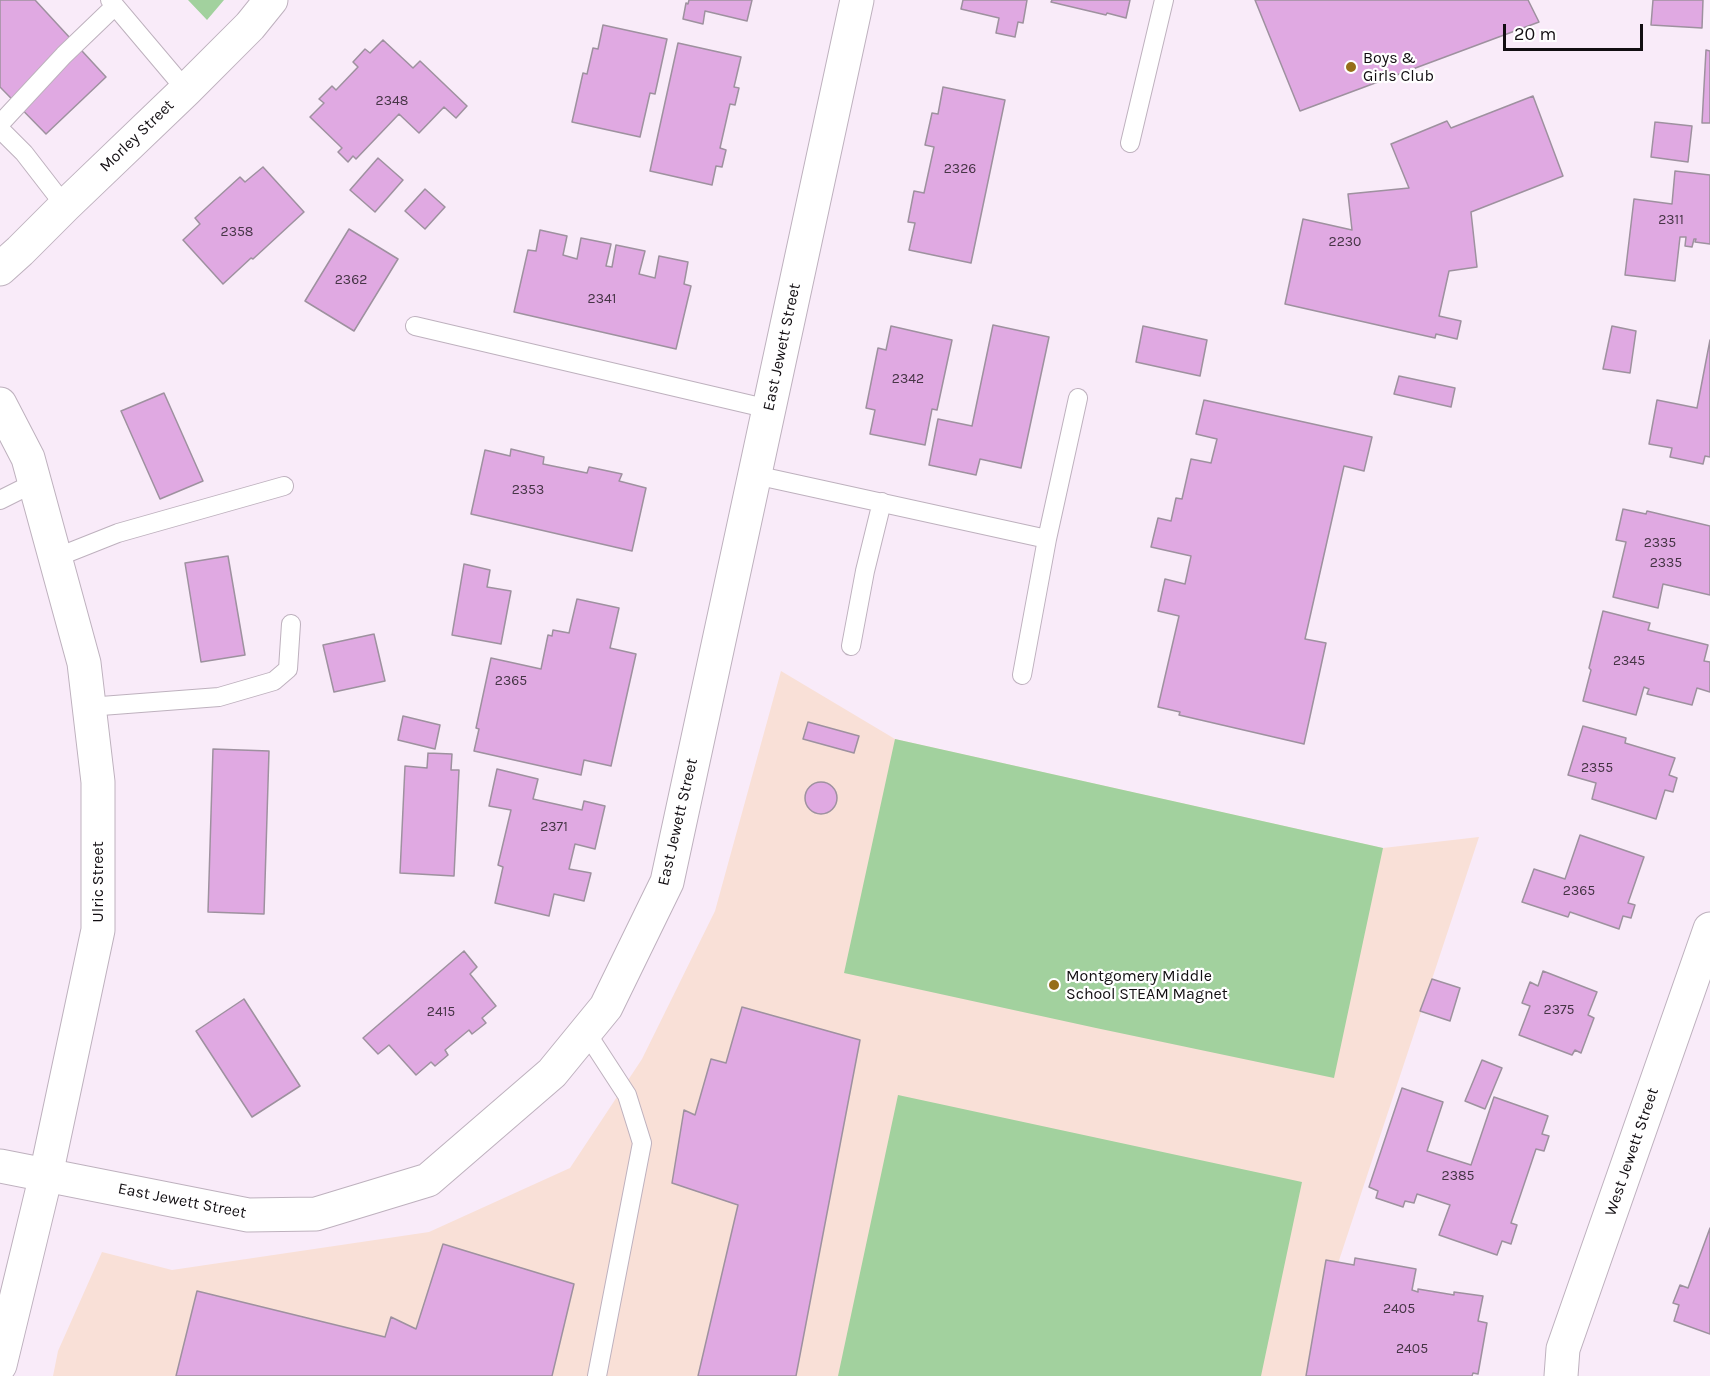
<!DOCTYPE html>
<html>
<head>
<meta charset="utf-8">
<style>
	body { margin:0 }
	#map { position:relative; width:1710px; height:1376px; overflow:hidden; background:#f9ebf9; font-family:Karla,sans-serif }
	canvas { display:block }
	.scale { position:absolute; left:1503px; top:24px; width:140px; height:27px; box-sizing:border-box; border:3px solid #120e12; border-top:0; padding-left:8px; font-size:18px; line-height:21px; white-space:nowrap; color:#120e12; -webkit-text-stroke:4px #fff; paint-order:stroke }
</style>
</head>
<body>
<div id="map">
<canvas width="1710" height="1376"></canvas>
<div class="scale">20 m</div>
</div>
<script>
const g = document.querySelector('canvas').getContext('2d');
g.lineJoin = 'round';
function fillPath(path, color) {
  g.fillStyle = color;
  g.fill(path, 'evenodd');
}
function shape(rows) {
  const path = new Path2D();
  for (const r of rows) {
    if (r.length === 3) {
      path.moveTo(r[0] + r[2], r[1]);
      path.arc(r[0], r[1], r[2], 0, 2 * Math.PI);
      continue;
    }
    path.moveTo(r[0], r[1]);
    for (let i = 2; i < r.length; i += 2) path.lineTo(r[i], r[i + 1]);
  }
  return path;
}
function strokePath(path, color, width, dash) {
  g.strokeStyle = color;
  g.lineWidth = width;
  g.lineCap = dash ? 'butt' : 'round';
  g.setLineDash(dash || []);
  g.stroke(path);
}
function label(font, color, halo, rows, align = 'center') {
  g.font = font + ' Karla,sans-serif';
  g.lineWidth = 4.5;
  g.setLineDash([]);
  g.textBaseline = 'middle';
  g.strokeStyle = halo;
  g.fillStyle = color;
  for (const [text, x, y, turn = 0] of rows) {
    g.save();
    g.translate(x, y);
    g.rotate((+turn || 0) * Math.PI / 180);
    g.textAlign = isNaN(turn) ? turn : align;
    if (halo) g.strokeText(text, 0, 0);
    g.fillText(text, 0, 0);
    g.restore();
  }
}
const education = shape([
	[781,671,895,739,1383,848,1479,837,1315,1333,1306,1376,53,1376,58,1351,102,1252,172,1270,429,1232,570,1168,642,1059,715,911]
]);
const green = shape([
	[188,0,224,0,207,20],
	[895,739,1383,848,1334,1078,1096,1028,844,973],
	[898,1095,1302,1182,1261,1376,838,1376]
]);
const building = shape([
	[0,0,35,0,106,77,46,134,0,87,0,0],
	[689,0,752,0,747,21,705,11,703,24,683,19,686,3,688,4,689,0],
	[963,0,1027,0,1023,23,1018,22,1015,37,996,33,999,18,961,9,963,0],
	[1052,0,1130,0,1126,18,1107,13,1106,15,1051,2,1052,0],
	[1255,0,1528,0,1539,22,1300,111,1255,0],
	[1653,0,1703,0,1702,28,1651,25,1653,0],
	[603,25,667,39,655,94,650,93,640,137,572,122,583,73,587,74,593,48,598,49,603,25],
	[383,40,413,68,420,61,467,106,456,118,444,107,419,133,399,114,356,159,353,156,348,162,338,152,342,148,310,117,324,103,319,99,332,86,336,90,358,67,353,62,365,49,370,53,383,40],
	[678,43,741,57,734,87,739,88,735,105,730,104,720,148,726,150,722,167,716,166,712,185,650,171,678,43],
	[1706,50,1710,51,1710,123,1702,123,1706,50],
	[943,87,1005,100,971,263,909,250,915,223,908,222,914,191,924,193,934,147,925,145,932,113,938,114,943,87],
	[1533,96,1563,176,1471,212,1477,267,1449,271,1439,316,1461,321,1457,339,1436,334,1435,338,1285,304,1303,219,1352,230,1348,194,1409,188,1391,144,1447,121,1451,128,1533,96],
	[1655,122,1692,126,1688,162,1651,157,1655,122],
	[378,158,403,180,375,212,350,190,378,158],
	[263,167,304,212,253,259,251,258,223,284,183,240,200,224,195,218,240,177,245,182,263,167],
	[1675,171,1710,175,1710,244,1695,242,1696,239,1694,239,1692,247,1685,246,1686,237,1680,237,1675,281,1625,275,1634,199,1672,204,1675,171],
	[425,189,445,207,425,229,405,211,425,189],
	[349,229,398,259,354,331,305,301,349,229],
	[540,230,567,236,563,255,577,259,581,238,611,244,606,266,612,267,616,245,645,251,639,274,655,278,659,256,688,262,684,284,691,286,676,349,514,312,528,250,536,251,540,230],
	[993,325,1049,337,1021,468,980,459,976,475,929,465,938,419,972,426,993,325],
	[891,326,952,340,937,410,932,409,925,445,870,434,875,410,866,408,878,348,886,350,891,326],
	[1143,326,1207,340,1200,376,1136,362,1143,326],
	[1612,326,1636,331,1630,373,1603,369,1612,326],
	[1710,340,1710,457,1705,456,1703,464,1670,457,1672,448,1649,444,1657,400,1697,408,1710,340],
	[1399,376,1455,388,1451,407,1394,394,1399,376],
	[164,393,203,481,160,499,121,411,164,393],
	[1204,400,1372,437,1364,471,1344,466,1305,639,1326,643,1304,744,1179,715,1180,712,1158,707,1179,616,1158,611,1165,579,1185,584,1191,556,1151,547,1158,518,1171,521,1176,498,1182,499,1191,459,1211,463,1217,439,1196,434,1204,400],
	[511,449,544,457,543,464,587,473,589,467,622,474,619,481,646,488,632,551,471,514,485,450,510,456,511,449],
	[1623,509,1646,514,1647,511,1710,526,1710,595,1663,584,1658,608,1613,597,1626,542,1616,540,1623,509],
	[228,556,245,655,201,662,185,563,228,556],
	[464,564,490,570,487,587,511,591,501,644,452,635,464,564],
	[577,599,619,608,610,648,636,654,611,766,584,760,581,775,474,751,479,729,476,728,491,658,541,669,548,635,552,636,553,630,569,633,577,599],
	[1603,611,1650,623,1648,630,1708,645,1704,661,1710,662,1710,692,1697,688,1692,705,1647,694,1649,689,1644,687,1636,715,1583,701,1591,670,1589,668,1603,611],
	[374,634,385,681,334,692,323,645,374,634],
	[403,716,440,725,435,749,398,740,403,716],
	[808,722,859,736,854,753,803,739,808,722],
	[1583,726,1626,738,1625,743,1675,758,1669,775,1677,778,1673,792,1665,790,1656,819,1592,799,1596,783,1568,775,1583,726],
	[213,749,269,751,264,914,208,912,213,749],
	[428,753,452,754,451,770,459,770,454,876,400,873,405,766,427,768,428,753],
	[497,769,538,779,533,799,582,810,584,801,605,806,595,849,575,844,569,869,591,873,584,901,554,894,549,916,495,903,503,867,498,865,511,810,489,806,497,769],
	[821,798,16],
	[1580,835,1644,857,1628,903,1635,905,1631,918,1623,916,1619,929,1570,912,1568,917,1522,902,1534,869,1565,879,1580,835],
	[464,951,477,967,470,974,496,1006,482,1018,486,1023,472,1034,469,1030,445,1050,448,1055,435,1066,431,1062,416,1075,389,1045,378,1054,363,1038,464,951],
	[1543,971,1597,992,1588,1015,1594,1018,1581,1053,1575,1050,1572,1055,1519,1035,1530,1006,1522,1003,1530,982,1538,986,1543,971],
	[1432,979,1460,988,1450,1021,1420,1011,1432,979],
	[244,999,300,1086,252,1117,196,1031,244,999],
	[742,1007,860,1040,796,1376,698,1376,738,1205,672,1183,684,1110,695,1115,711,1059,726,1063,742,1007],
	[1482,1060,1502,1068,1485,1109,1465,1101,1482,1060],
	[1402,1088,1443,1102,1427,1151,1471,1165,1494,1097,1548,1116,1542,1134,1549,1136,1544,1151,1536,1149,1511,1223,1517,1225,1511,1244,1502,1241,1497,1255,1439,1235,1450,1205,1417,1194,1414,1203,1405,1201,1403,1207,1376,1198,1378,1191,1369,1187,1402,1088],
	[1710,1228,1710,1334,1674,1321,1679,1305,1673,1303,1680,1285,1688,1288,1710,1228],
	[443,1244,574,1284,552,1376,176,1376,197,1291,385,1337,391,1317,416,1329,443,1244],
	[1355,1258,1416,1269,1412,1290,1418,1292,1418,1289,1454,1295,1454,1292,1483,1296,1478,1321,1487,1323,1478,1374,1473,1373,1472,1376,1306,1376,1326,1260,1354,1265,1355,1258]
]);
const service = shape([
	[110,0,186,90],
	[0,124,64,55,115,6],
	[0,129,24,153,65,206],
	[1130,143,1164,0],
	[415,326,769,409],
	[755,475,1047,539],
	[0,500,34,483],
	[55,558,118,533,284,486],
	[851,646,865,571,882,502],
	[1022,675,1047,539,1078,398],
	[88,707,219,697,274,681,288,669,291,624],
	[586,1032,627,1095,642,1143,597,1376]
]);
const minor = shape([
	[0,269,20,251,65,206,186,90,250,26,271,0],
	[0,1166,248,1215,316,1214,428,1180,552,1073,606,1007,667,882,857,0],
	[1561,1376,1563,1349,1710,929]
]);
const secondary = shape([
	[0,404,28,458,84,663,98,782,98,930,46,1175,0,1365]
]);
const markers = [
	[1351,67,6,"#966e19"],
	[1054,985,6,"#966e19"]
];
const numberNames = [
	["2348",392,101],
	["2326",960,169],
	["2311",1671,220],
	["2358",237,232],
	["2230",1345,242],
	["2362",351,280],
	["2341",602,299],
	["2342",908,379],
	["2353",528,490],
	["2335",1660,543],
	["2335",1666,563],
	["2345",1629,661],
	["2365",511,681],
	["2355",1597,768],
	["2371",554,827],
	["2365",1579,891],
	["2375",1559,1010],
	["2415",441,1012],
	["2385",1458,1176],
	["2405",1399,1309],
	["2405",1412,1349]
];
const poiNames = [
	["Boys &",1363,58],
	["Girls Club",1363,76],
	["Montgomery Middle",1066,976],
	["School STEAM Magnet",1066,994]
];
const streetNames = [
	["Morley Street",137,136,-44],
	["East Jewett Street",782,347,-78],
	["East Jewett Street",678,822,-77],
	["Ulric Street",98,882,-90],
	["West Jewett Street",1632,1152,-71],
	["East Jewett Street",182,1201,11]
];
fillPath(education, '#f9e0d7');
fillPath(green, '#a2d19e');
fillPath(building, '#e0a9e2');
strokePath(building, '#9e919f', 1.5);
strokePath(service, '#beb1be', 20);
strokePath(minor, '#beb1be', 35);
strokePath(secondary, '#beb1be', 35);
strokePath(service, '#fff', 18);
strokePath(minor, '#fff', 33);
strokePath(secondary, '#fff', 33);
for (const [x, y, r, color] of markers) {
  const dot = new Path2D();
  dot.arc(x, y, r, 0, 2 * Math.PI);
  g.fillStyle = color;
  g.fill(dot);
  strokePath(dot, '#fff', 2);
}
label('14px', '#463546', null, numberNames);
label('16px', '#120e12', '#fff', poiNames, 'left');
label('16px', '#120e12', '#fff', streetNames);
</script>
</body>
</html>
